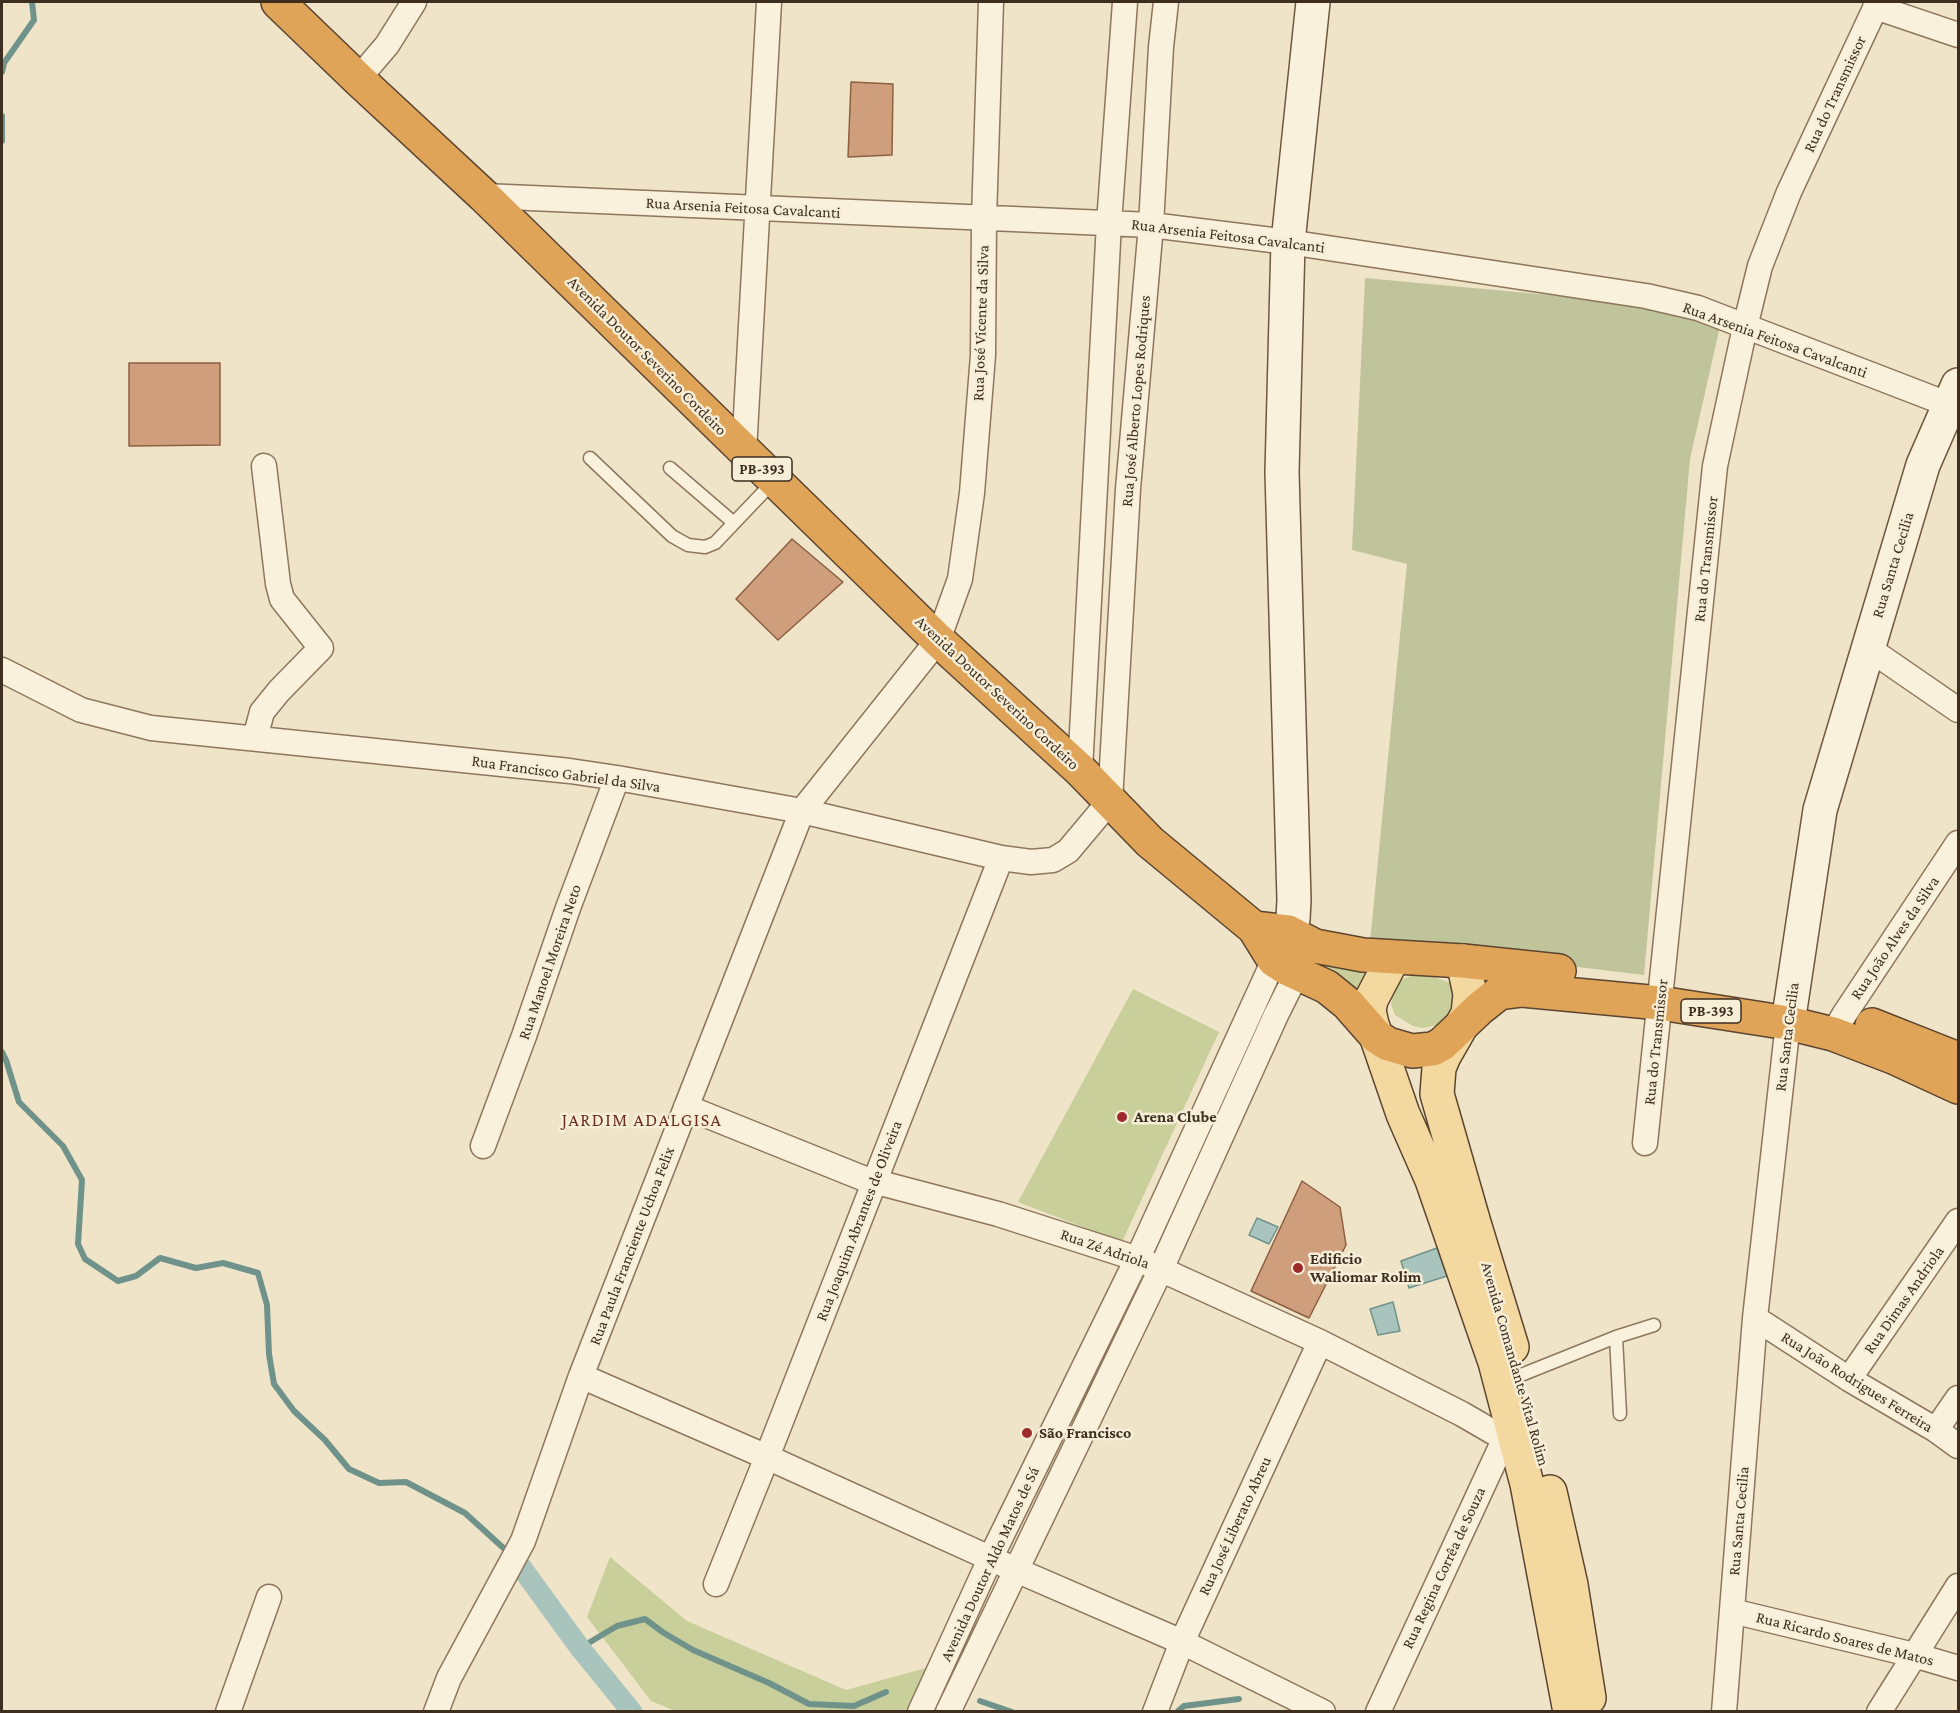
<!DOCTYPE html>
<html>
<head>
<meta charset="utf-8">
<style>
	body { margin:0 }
	#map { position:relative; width:1960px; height:1713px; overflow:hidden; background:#f0e4c8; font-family:"Crimson Pro",serif }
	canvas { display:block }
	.frame { position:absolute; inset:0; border:3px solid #3d2e20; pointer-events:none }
</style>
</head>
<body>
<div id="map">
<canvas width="1960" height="1713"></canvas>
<div class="frame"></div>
</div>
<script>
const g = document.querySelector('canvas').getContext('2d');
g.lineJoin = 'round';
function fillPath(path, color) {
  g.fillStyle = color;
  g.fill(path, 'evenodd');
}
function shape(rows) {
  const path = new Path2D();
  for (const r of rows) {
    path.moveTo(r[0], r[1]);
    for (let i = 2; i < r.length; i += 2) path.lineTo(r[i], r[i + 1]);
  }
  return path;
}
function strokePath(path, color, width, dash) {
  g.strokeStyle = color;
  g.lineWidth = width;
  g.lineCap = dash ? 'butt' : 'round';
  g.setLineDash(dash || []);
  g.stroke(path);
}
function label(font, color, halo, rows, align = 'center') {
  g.font = font + ' "Crimson Pro",serif';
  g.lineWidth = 5;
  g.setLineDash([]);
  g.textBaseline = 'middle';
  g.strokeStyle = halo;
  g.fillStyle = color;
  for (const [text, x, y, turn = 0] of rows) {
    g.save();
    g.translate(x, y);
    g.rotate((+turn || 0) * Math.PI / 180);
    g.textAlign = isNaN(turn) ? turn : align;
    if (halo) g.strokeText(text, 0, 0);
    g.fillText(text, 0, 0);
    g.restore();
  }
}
const green = shape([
	[1301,958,1374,969,1363,1001],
	[1421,974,1431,976,1451,983,1462,1000,1443,1024,1423,1028,1413,1026,1395,1015,1391,1005,1394,989,1401,980,1410,976],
	[1133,989,1219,1032,1122,1242,1018,1202],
	[610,1557,687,1621,846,1690,944,1663,911,1711,675,1711,651,1701,587,1617]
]);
const cemetery = shape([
	[1365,278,1690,308,1721,322,1690,459,1644,975,1370,942,1407,564,1352,550]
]);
const water = shape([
	[1257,1218,1278,1227,1269,1244,1249,1235,1257,1218],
	[1437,1248,1447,1276,1409,1288,1401,1261,1437,1248],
	[1393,1302,1400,1331,1378,1335,1370,1309,1393,1302]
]);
const stream = shape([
	[2,72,4,63,34,20,32,2],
	[2,116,2,141],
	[2,1052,6,1060,19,1102,63,1146,82,1180,78,1244,85,1259,118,1281,136,1276,160,1258,196,1268,223,1263,258,1273,267,1305,269,1354,274,1384,294,1411,325,1440,349,1469,379,1483,406,1482,465,1513,510,1554],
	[580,1648,617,1626,645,1619,664,1633,693,1650,769,1683,809,1704,854,1706,886,1692],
	[980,1701,1012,1712],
	[1177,1712,1184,1706,1239,1699]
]);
const canal = shape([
	[521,1567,580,1648,632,1712]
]);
const building = shape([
	[851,82,893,84,892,155,848,157,851,82],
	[129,363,220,363,220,445,129,446,129,363],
	[792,539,843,582,778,640,736,599,792,539],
	[1302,1181,1340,1207,1346,1245,1309,1318,1251,1291,1302,1181]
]);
const lane = shape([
	[590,458,672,536,688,545,705,547,715,543,773,482],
	[670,468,734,523],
	[1616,1337,1620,1414],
	[1521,1375,1616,1337,1654,1325]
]);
const street = shape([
	[1875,7,1958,35],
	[358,79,387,45,414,2],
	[484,196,1151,225,1288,242,1646,296,1698,308,1950,405],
	[744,451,769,2],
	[1868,648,1958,710],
	[2,670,81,710,151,728,570,771,617,778,802,811,1001,858,1031,862,1053,860,1068,851,1110,801,1128,489,1151,225,1161,47,1166,2],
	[255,738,262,712,279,691,321,648,282,599,278,584,264,466],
	[1080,770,1109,223,1125,2],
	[1833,1034,1844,1015,1958,843],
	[686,1107,865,1179,998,1214,1138,1259,1320,1342,1462,1414,1505,1439],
	[1645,1143,1715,466,1745,327,1760,266,1789,192,1878,2],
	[483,1146,524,1036,568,908,617,778],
	[1755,1318,1849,1379,1936,1430,1958,1446],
	[581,1376,767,1457,1016,1570,1182,1642,1323,1712],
	[1849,1379,1958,1221],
	[1936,1430,1958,1398],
	[716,1584,767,1457,1001,858],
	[1732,1611,1914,1655,1958,1668],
	[228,1712,269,1597],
	[436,1712,449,1678,523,1541,581,1376,802,811,938,640,960,579,972,493,983,355,984,219,991,2],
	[920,1712,991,1557,1141,1251,1274,960],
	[948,1712,1161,1269,1276,1015,1297,973],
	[1155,1712,1182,1642,1320,1342],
	[1378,1712,1511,1425],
	[1724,1712,1755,1318,1788,1023],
	[1879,1712,1958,1586]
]);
const secondary = shape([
	[1275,957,1293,919,1294,900,1282,472,1288,242,1313,2],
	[1788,1023,1820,810,1923,465,1958,385]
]);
const primary = shape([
	[1393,958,1371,1000,1369,1011,1372,1024,1403,1114,1432,1180,1495,1362,1527,1484,1570,1712],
	[1463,961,1470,994,1468,1014,1444,1056,1439,1068,1437,1094,1474,1223,1512,1347],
	[1550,1492,1571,1585,1589,1698]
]);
const highway = shape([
	[278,2,358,79,484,196,938,640,1080,770,1150,842,1254,928,1274,960,1286,968,1327,987,1348,1004,1377,1037,1388,1044,1412,1051,1433,1049,1442,1044,1480,1008,1499,993,1522,990,1660,1003,1788,1023,1833,1034,1893,1057,1958,1087],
	[1254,928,1288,932,1315,946,1363,955,1463,961,1559,971],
	[1872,1025,1958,1059]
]);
const markers = [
	[1122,1117,6,"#9e2a2b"],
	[1298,1268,6,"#9e2a2b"],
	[1027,1433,6,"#9e2a2b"]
];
const shields = [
	[762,469,60],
	[1711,1011,60]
];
const shieldNames = [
	["PB-393",762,469],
	["PB-393",1711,1011]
];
const streetNames = [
	["Rua do Transmissor",1835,94,-65],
	["Rua Arsenia Feitosa Cavalcanti",743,208,3],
	["Rua Arsenia Feitosa Cavalcanti",1228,236,7],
	["Rua José Vicente da Silva",981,323,-88],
	["Rua Arsenia Feitosa Cavalcanti",1775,340,20],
	["Avenida Doutor Severino Cordeiro",647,356,45],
	["Rua José Alberto Lopes Rodriques",1136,401,-85],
	["Rua do Transmissor",1706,559,-84],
	["Rua Santa Cecilia",1893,565,-73],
	["Avenida Doutor Severino Cordeiro",997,693,43],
	["Rua Francisco Gabriel da Silva",566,774,8],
	["Rua João Alves da Silva",1895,938,-56],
	["Rua Manoel Moreira Neto",550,962,-71],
	["Rua Santa Cecilia",1787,1037,-83],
	["Rua do Transmissor",1656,1042,-84],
	["Rua Joaquim Abrantes de Oliveira",859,1221,-69],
	["Rua Paula Franciente Uchoa Felix",632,1246,-69],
	["Rua Zé Adriola",1105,1249,19],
	["Rua Dimas Andriola",1904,1300,-55],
	["Avenida Comandante Vital Rolim",1515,1364,74],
	["Rua João Rodrigues Ferreira",1857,1382,32],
	["Rua Santa Cecilia",1739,1521,-85],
	["Rua José Liberato Abreu",1235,1526,-65],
	["Avenida Doutor Aldo Matos de Sá",990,1564,-65],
	["Rua Regina Corrêa de Souza",1444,1568,-65],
	["Rua Ricardo Soares de Matos",1845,1639,14]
];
const poiNames = [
	["Arena Clube",1134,1117],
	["Edificio",1310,1259],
	["Waliomar Rolim",1310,1277],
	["São Francisco",1039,1433]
];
const neighbourhoodNames = [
	["JARDIM ADALGISA",642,1120]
];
fillPath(green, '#c9cf9b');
fillPath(cemetery, '#bfc49a');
fillPath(water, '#a9c4bc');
strokePath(water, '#6f938a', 1.5);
strokePath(stream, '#6f938a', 6);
strokePath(canal, '#a9c4bc', 21);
fillPath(building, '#cf9f7d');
strokePath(building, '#8d5f41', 1.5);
strokePath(lane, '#8d765c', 15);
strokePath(street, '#8d765c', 27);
strokePath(secondary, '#6f573f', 36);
strokePath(primary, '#5b4430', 36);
strokePath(highway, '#5b4430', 36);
strokePath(lane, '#faf1dc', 12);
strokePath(street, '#faf1dc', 24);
strokePath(secondary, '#faf1dc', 33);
strokePath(primary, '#f3d9a0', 33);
strokePath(highway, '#e0a458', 33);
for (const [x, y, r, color] of markers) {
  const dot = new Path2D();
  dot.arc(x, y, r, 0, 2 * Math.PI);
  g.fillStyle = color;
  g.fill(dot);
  strokePath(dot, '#f7eed8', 2);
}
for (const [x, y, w] of shields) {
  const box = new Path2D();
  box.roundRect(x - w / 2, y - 12, w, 24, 4.5);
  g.fillStyle = '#f7eed8';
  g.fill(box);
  strokePath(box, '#3d2e20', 1.5);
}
label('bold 15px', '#3d2e20', null, shieldNames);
label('16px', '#3d2e20', '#f7eed8', streetNames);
label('bold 16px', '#3d2e20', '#f7eed8', poiNames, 'left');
g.letterSpacing = '1.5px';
label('18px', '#6b2e1e', '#f7eed8', neighbourhoodNames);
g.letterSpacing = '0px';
</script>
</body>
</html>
